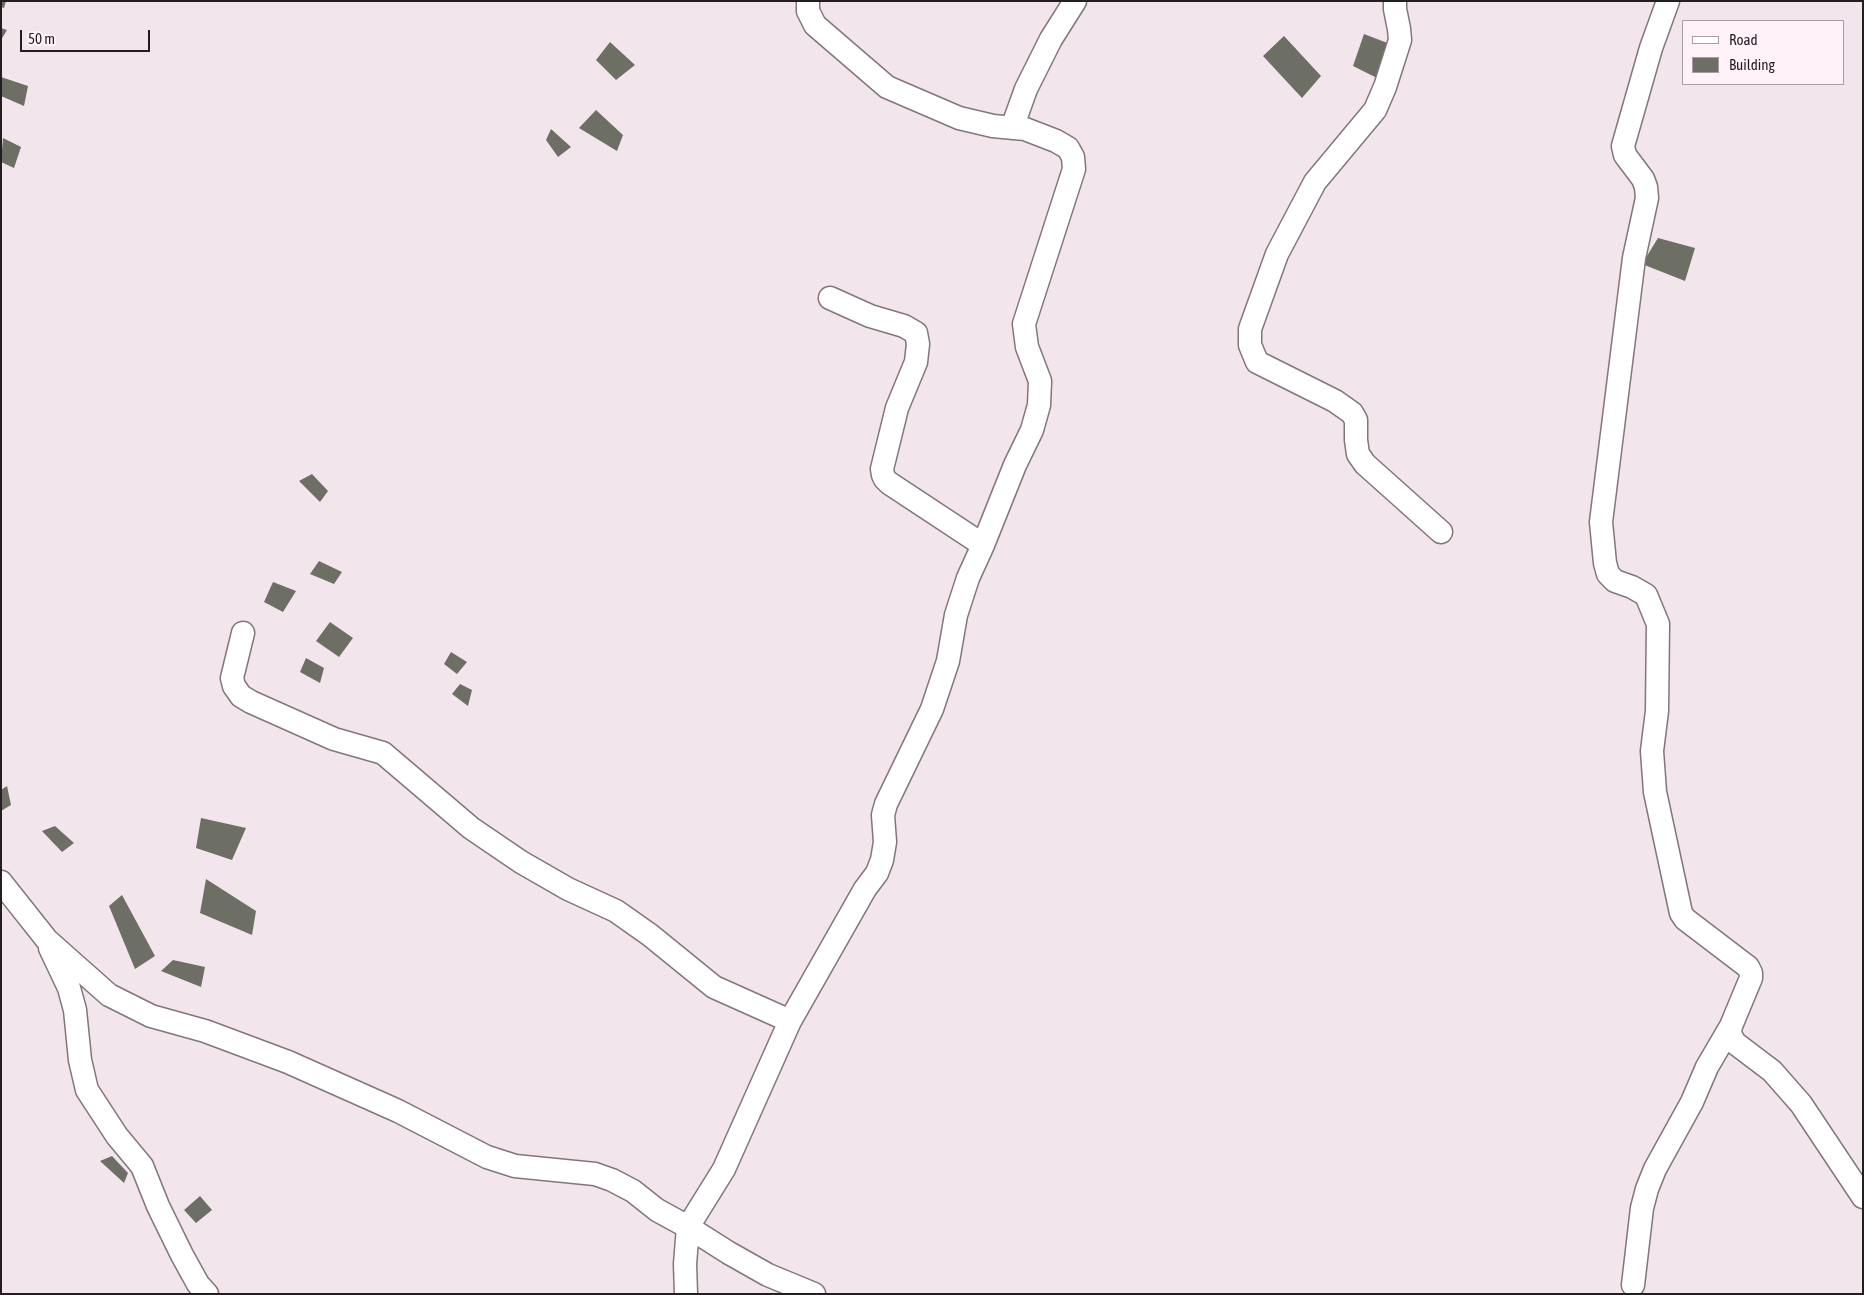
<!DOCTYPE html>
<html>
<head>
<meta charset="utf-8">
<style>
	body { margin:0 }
	#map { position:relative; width:1864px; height:1295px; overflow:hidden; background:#f2e6ec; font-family:"Asap Condensed",sans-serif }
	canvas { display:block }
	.frame { position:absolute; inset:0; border:2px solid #231f21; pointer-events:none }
	.legend { position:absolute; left:1682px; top:20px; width:162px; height:65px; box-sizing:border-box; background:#fff3f9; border:1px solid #a79ea3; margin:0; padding:6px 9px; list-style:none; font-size:15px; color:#231f21 }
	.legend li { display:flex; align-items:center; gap:10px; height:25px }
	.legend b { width:25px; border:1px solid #a79ea3 }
	.scale { position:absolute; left:20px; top:30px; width:130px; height:22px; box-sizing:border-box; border:2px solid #231f21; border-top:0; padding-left:6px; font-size:15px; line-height:18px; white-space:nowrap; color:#231f21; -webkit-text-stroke:4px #fff3f9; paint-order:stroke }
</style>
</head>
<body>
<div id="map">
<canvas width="1864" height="1295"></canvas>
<div class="frame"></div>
<ul class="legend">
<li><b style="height:6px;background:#fff"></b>Road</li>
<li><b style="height:14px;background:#6d6e64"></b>Building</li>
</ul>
<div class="scale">50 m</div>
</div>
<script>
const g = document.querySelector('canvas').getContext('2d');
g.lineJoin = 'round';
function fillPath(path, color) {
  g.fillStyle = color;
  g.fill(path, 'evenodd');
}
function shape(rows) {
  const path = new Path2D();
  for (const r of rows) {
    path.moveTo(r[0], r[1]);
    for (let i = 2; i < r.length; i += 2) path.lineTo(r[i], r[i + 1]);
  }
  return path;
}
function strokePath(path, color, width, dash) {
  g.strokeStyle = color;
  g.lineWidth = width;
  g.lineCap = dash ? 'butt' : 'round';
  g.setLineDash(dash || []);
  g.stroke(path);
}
const building = shape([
	[1,1,6,1,4,8,1,7],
	[1,28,7,30,1,40],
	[1364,34,1390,44,1379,79,1353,66],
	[1284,36,1321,76,1302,98,1263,56],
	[610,42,635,65,616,80,596,60],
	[1,77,28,86,24,106,1,96],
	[596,110,623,135,617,151,579,128],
	[551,129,571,147,558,157,546,140],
	[3,138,21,147,14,168,1,162],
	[1658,238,1695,248,1685,281,1642,264],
	[312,474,328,491,320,502,299,481],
	[319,561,342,572,334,584,310,574],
	[273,582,296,591,283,612,264,602],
	[330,622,353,638,339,657,316,641],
	[451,652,467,662,457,674,444,664],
	[306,658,324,668,320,683,300,672],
	[460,684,472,690,468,706,452,694],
	[7,786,11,805,1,811,1,790],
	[201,818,246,828,232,860,196,848],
	[55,826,74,843,62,852,42,831],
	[206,879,256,911,252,935,200,913],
	[122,895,155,956,135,969,109,906],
	[173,960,205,967,201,987,161,971],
	[112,1156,128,1173,124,1183,100,1161],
	[200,1196,212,1210,196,1223,184,1210]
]);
const minor = shape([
	[1395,1,1395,9,1399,29,1400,40,1385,87,1375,110,1315,182,1277,254,1250,329,1250,345,1257,362,1335,401,1352,413,1356,420,1356,440,1358,454,1365,464,1441,532],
	[1668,1,1651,48,1623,146,1625,155,1643,179,1646,187,1647,198,1634,258,1601,522,1605,563,1608,574,1615,581,1632,587,1646,595,1658,624,1657,711,1652,751,1655,792,1681,913,1685,919,1748,967,1751,973,1751,978,1731,1026,1730,1034,1735,1043,1772,1071,1801,1104,1863,1197],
	[1012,128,1026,89,1051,39,1075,1],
	[830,298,870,316,904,326,916,333,918,344,916,362,897,408,882,469,883,475,885,479,889,483,983,545],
	[243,633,232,678,234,686,241,696,251,702,334,739,383,753,471,828,521,862,568,889,616,911,650,935,714,987,790,1021],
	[1,882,47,940,109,995,151,1016,205,1031,288,1062,398,1111,487,1157,515,1166,595,1174,612,1180,633,1191,657,1210,688,1227,729,1253,768,1275,814,1294],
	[50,948,69,988,75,1010,80,1060,87,1090,117,1136,142,1166,158,1206,182,1255,198,1284,207,1294],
	[1633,1285,1642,1208,1647,1189,1655,1169,1692,1102,1707,1067,1731,1026],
	[686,1294,685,1264,688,1227,724,1169,790,1021,865,889,877,873,882,860,885,842,883,815,886,804,932,709,948,661,956,615,968,578,983,545,1015,465,1032,430,1039,405,1040,381,1027,347,1024,324,1074,169,1073,157,1068,148,1056,141,1025,129,993,126,959,118,887,87,815,25,808,11,808,1]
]);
fillPath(building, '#6d6e64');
strokePath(minor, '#81767c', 25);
strokePath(minor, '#fff', 22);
</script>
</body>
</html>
